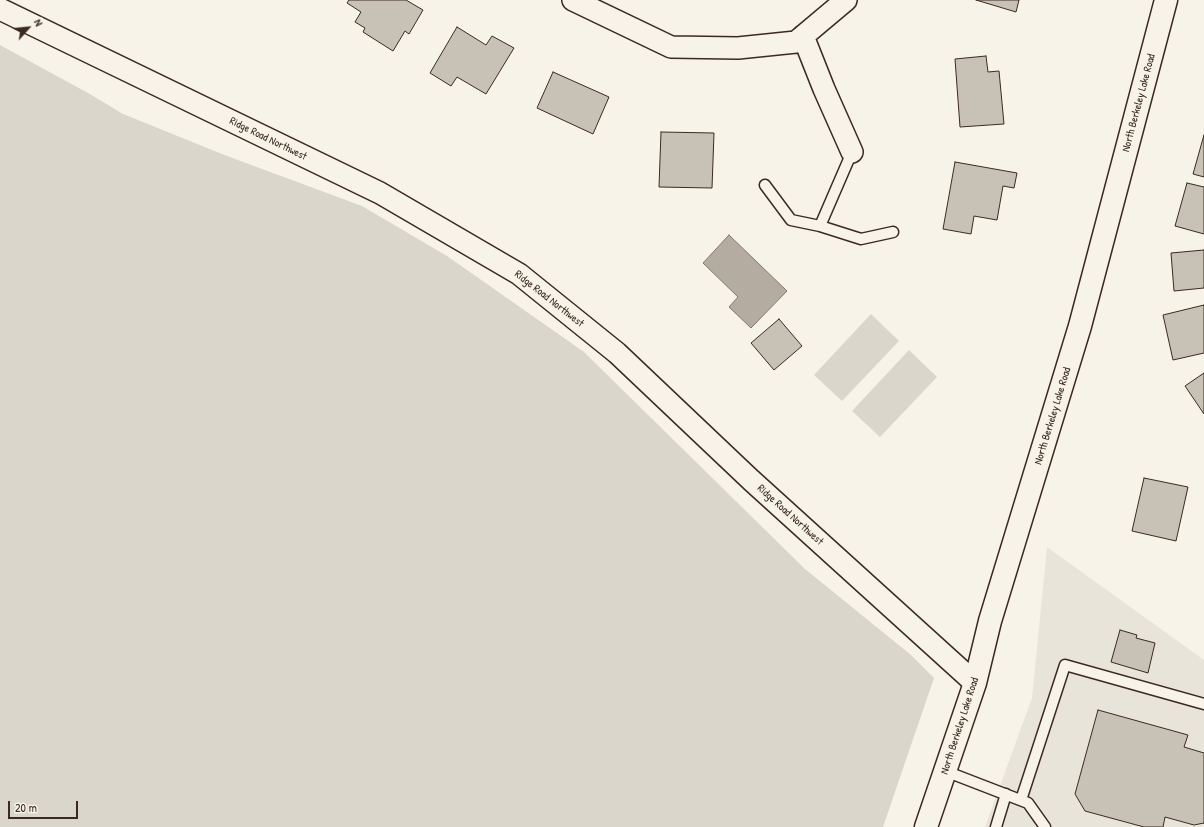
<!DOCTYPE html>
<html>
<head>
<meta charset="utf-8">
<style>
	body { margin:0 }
	#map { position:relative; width:1204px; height:827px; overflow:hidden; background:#f7f3e8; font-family:"Patrick Hand",sans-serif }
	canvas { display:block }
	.north { position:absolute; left:8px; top:8px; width:40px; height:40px; -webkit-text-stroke:3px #f7f3e8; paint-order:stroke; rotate:63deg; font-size:11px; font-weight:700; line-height:16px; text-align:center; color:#3b2a1e }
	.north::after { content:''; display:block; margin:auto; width:14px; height:18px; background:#3b2a1e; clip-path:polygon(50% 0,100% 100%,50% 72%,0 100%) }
	.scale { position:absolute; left:8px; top:801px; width:70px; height:18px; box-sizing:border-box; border:2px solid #3b2a1e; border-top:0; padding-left:5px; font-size:12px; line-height:14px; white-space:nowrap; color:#3b2a1e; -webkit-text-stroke:3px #f7f3e8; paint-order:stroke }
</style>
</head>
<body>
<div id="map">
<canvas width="1204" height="827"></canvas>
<div class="north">N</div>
<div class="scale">20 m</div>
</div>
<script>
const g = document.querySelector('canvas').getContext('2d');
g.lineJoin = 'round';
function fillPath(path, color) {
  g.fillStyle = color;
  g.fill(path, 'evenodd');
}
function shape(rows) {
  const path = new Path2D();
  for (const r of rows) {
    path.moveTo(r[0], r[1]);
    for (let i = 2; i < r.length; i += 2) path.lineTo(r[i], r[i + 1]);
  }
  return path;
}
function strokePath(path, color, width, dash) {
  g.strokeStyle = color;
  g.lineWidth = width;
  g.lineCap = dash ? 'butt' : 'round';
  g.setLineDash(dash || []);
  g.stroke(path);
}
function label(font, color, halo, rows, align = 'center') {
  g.font = font + ' "Patrick Hand",sans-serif';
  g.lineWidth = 3.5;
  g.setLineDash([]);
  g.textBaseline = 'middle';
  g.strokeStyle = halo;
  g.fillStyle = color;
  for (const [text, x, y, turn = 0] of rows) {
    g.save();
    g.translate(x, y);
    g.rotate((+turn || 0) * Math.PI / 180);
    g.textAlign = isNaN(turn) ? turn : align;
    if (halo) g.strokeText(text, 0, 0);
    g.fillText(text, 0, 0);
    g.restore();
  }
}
const built = shape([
	[1047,547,1204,660,1204,827,985,827,1032,698]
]);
const green = shape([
	[0,45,88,93,123,114,227,156,362,206,447,256,584,352,805,569,911,655,934,678,883,827,0,827],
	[871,314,899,341,842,401,814,375],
	[909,350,937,377,880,437,852,411]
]);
const water = shape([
	[729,235,787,291,751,328,729,307,738,297,703,263,729,235]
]);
const building = shape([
	[349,0,406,0,423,10,409,34,405,31,393,51,363,32,365,28,355,22,361,12,347,3,349,0],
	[976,0,1019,0,1016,12,976,0],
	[457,27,486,45,492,36,514,48,486,94,457,77,451,86,430,73,457,27],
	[986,56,988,72,999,71,1004,124,960,127,955,59,986,56],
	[553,72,609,97,593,134,537,108,553,72],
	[661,132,714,133,712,188,659,187,661,132],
	[1204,135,1204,177,1193,174,1204,135],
	[955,162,1017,173,1014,188,1003,186,997,220,974,216,971,234,943,229,955,162],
	[1187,183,1204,187,1204,234,1175,226,1187,183],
	[1204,250,1204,288,1174,291,1171,253,1204,250],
	[1204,305,1204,353,1173,360,1163,315,1204,305],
	[779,319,802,346,774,370,751,343,779,319],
	[1204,373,1204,414,1185,386,1204,373],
	[1144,478,1188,487,1176,541,1132,531,1144,478],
	[1120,630,1137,635,1136,638,1155,643,1148,673,1111,662,1120,630],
	[1098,710,1188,735,1184,747,1204,753,1204,823,1194,825,1165,817,1163,827,1144,827,1085,811,1075,794,1098,710]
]);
const service = shape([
	[852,152,820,226,861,239,893,232],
	[765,185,791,220,820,226],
	[945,771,1028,803,1045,827],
	[1021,800,1065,665,1204,704],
	[996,827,1006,794]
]);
const minor = shape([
	[573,0,671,47,738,48,796,42,846,0],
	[0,9,380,193,519,274,617,353,751,480,975,683],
	[803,36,824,89,852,152]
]);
const tertiary = shape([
	[926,827,975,683,990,621,1080,326,1166,0]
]);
const streetNames = [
	["North Berkeley Lake Road",1139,103,-75],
	["Ridge Road Northwest",268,139,26],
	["Ridge Road Northwest",549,299,38],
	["North Berkeley Lake Road",1053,416,-73],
	["Ridge Road Northwest",790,515,42],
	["North Berkeley Lake Road",960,726,-72]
];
fillPath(built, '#e9e4d9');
fillPath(green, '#dbd6cb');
fillPath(water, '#b4aca0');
strokePath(water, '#84786c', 1);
fillPath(building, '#c8c1b6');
strokePath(building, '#3b2a1e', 1);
strokePath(service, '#3b2a1e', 13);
strokePath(minor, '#3b2a1e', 24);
strokePath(tertiary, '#3b2a1e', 25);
strokePath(service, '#f7f3e8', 10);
strokePath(minor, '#f7f3e8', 21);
strokePath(tertiary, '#f7f3e8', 22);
label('11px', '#3b2a1e', '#f7f3e8', streetNames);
</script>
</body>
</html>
